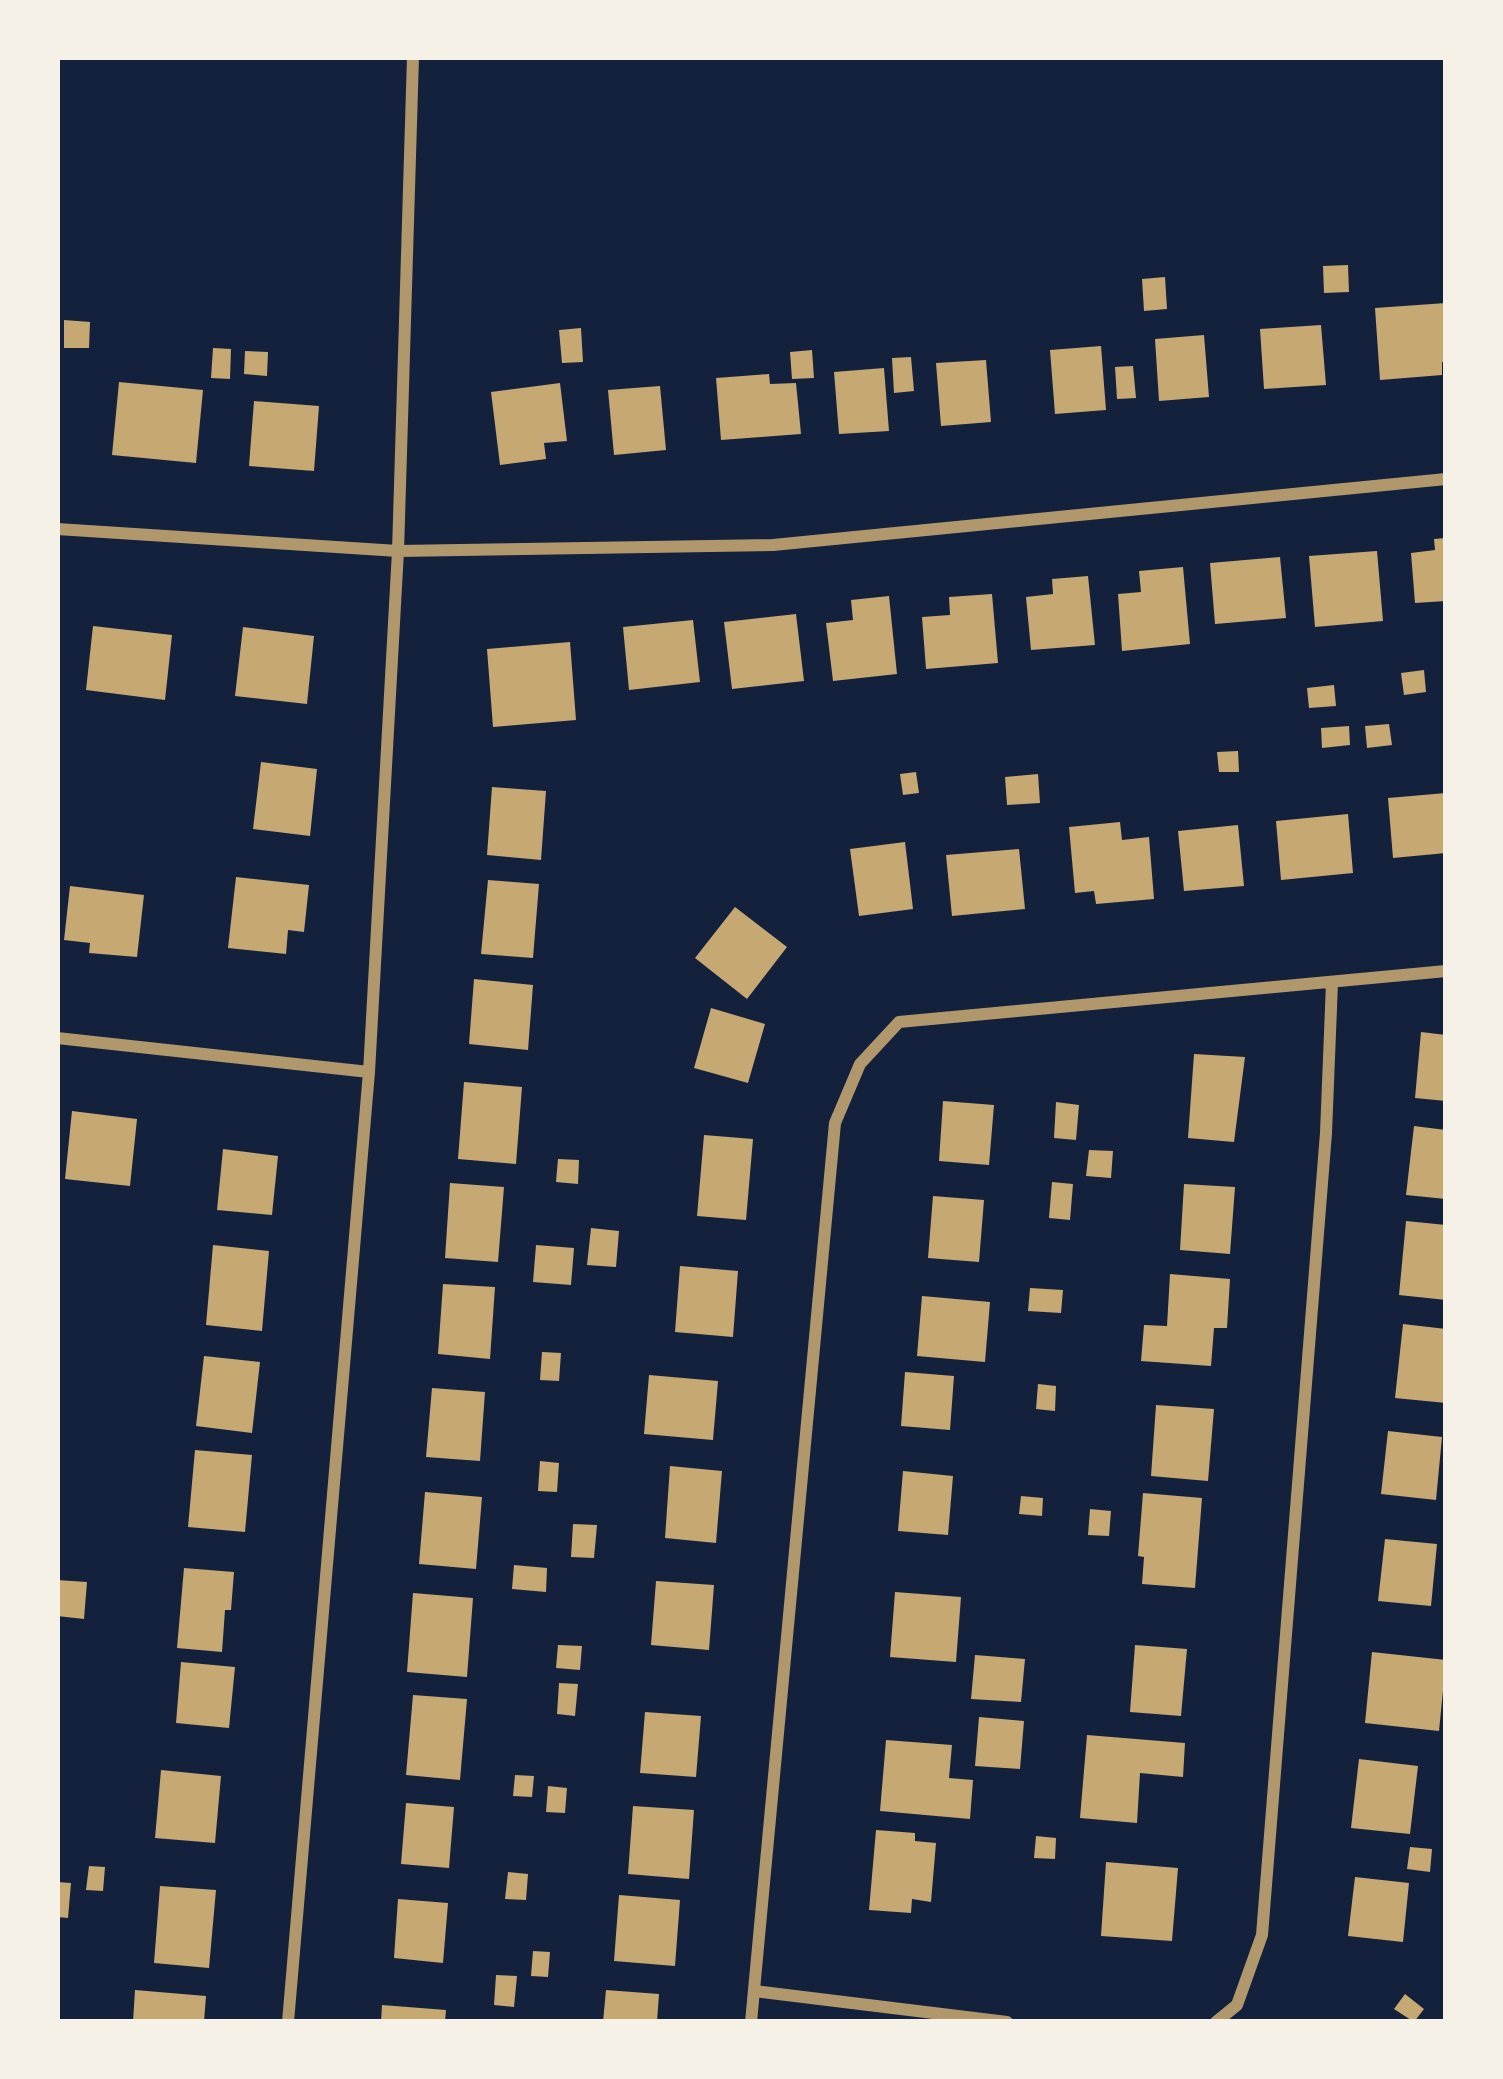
<!DOCTYPE html>
<html>
<head>
<meta charset="utf-8">
<style>
	body { margin:0 }
	#map { position:relative; width:1503px; height:2079px; overflow:hidden; background:#14213d; font-family:"Alegreya Sans",sans-serif }
	canvas { display:block }
	.frame { position:absolute; inset:0; border:60px solid #f6f1e7; pointer-events:none }
</style>
</head>
<body>
<div id="map">
<canvas width="1503" height="2079"></canvas>
<div class="frame"></div>
</div>
<script>
const g = document.querySelector('canvas').getContext('2d');
g.lineJoin = 'round';
function fillPath(path, color) {
  g.fillStyle = color;
  g.fill(path, 'evenodd');
}
function shape(rows) {
  const path = new Path2D();
  for (const r of rows) {
    path.moveTo(r[0], r[1]);
    for (let i = 2; i < r.length; i += 2) path.lineTo(r[i], r[i + 1]);
  }
  return path;
}
function strokePath(path, color, width, dash) {
  g.strokeStyle = color;
  g.lineWidth = width;
  g.lineCap = dash ? 'butt' : 'round';
  g.setLineDash(dash || []);
  g.stroke(path);
}
const building = shape([
	[1348,265,1349,292,1324,293,1323,266],
	[1165,277,1167,309,1144,311,1142,279],
	[1446,303,1446,362,1442,362,1442,375,1380,380,1375,308],
	[64,320,90,322,89,348,64,348],
	[1321,325,1326,385,1264,389,1260,329],
	[581,328,583,362,562,363,559,330],
	[1204,335,1209,397,1159,401,1155,339],
	[1101,346,1106,410,1055,414,1050,350],
	[213,348,231,349,230,379,211,378],
	[812,350,814,378,792,379,790,352],
	[245,351,268,352,267,376,244,374],
	[911,357,914,391,894,393,892,358],
	[986,360,991,422,941,426,936,363],
	[1133,366,1136,398,1117,399,1115,367],
	[884,368,889,431,839,434,834,372],
	[769,374,770,384,796,383,801,434,721,440,716,378],
	[119,382,203,390,196,463,112,455],
	[560,383,567,441,544,443,546,459,500,465,491,392],
	[660,386,666,450,614,455,608,390],
	[254,401,319,406,314,471,249,466],
	[1446,538,1446,601,1415,603,1411,553,1435,550,1434,539],
	[1377,551,1383,621,1315,627,1309,556],
	[1280,557,1286,618,1215,624,1210,563],
	[1183,567,1190,644,1122,651,1118,594,1141,592,1139,571],
	[1088,576,1095,645,1031,650,1026,597,1053,594,1052,579],
	[992,594,998,663,926,669,922,617,950,615,949,597],
	[889,596,897,674,833,681,826,623,853,620,851,600],
	[796,614,804,681,732,689,724,622],
	[693,620,700,682,629,690,623,627],
	[93,626,172,635,165,700,86,690],
	[243,627,314,636,307,704,235,696],
	[570,642,576,720,493,727,487,649],
	[1424,670,1426,692,1404,695,1401,673],
	[1334,685,1336,706,1309,708,1307,688],
	[1389,724,1392,745,1367,748,1365,726],
	[1349,726,1350,745,1322,748,1321,728],
	[1238,751,1239,772,1219,772,1217,752],
	[261,762,317,769,310,836,253,829],
	[916,772,919,793,903,795,900,774],
	[1038,774,1040,803,1007,805,1005,777],
	[492,787,546,791,541,860,487,855],
	[1446,793,1446,853,1393,858,1388,798],
	[1348,814,1353,873,1281,880,1276,821],
	[1120,822,1122,840,1149,837,1154,899,1096,904,1094,891,1075,893,1069,827],
	[1238,825,1244,886,1184,891,1178,831],
	[905,842,913,909,859,916,850,849],
	[1019,849,1025,909,952,916,946,855],
	[236,877,309,885,304,932,288,930,286,954,228,948],
	[488,880,539,884,533,958,481,954],
	[70,886,144,895,137,957,89,953,90,943,64,940],
	[735,907,787,947,747,999,695,958],
	[474,979,533,985,528,1050,469,1044],
	[711,1008,765,1024,748,1083,694,1068],
	[1421,1032,1446,1035,1446,1101,1415,1098],
	[1194,1054,1245,1057,1234,1142,1188,1138],
	[464,1082,522,1087,516,1164,458,1159],
	[943,1101,994,1105,989,1165,939,1161],
	[1056,1102,1079,1105,1076,1140,1054,1138],
	[72,1111,137,1119,130,1186,65,1179],
	[1414,1126,1446,1130,1446,1199,1406,1195],
	[704,1135,753,1139,746,1220,697,1216],
	[223,1149,278,1156,272,1215,217,1210],
	[1089,1150,1113,1151,1111,1178,1086,1176],
	[558,1159,579,1160,578,1184,556,1182],
	[1052,1182,1073,1184,1070,1220,1049,1218],
	[450,1183,504,1187,498,1262,445,1258],
	[1184,1184,1235,1187,1230,1254,1180,1250],
	[933,1196,984,1200,979,1262,928,1258],
	[1406,1221,1446,1225,1446,1300,1399,1295],
	[591,1228,619,1231,616,1267,587,1265],
	[213,1245,269,1251,262,1331,206,1325],
	[536,1245,574,1248,571,1285,533,1282],
	[680,1266,738,1271,733,1337,675,1332],
	[1170,1274,1230,1279,1227,1328,1214,1328,1211,1366,1141,1361,1144,1325,1167,1326],
	[443,1284,495,1287,490,1359,438,1354],
	[1030,1288,1063,1290,1061,1313,1028,1311],
	[922,1296,990,1302,985,1362,917,1356],
	[1403,1324,1446,1329,1446,1403,1395,1398],
	[542,1352,561,1353,559,1381,540,1380],
	[204,1356,260,1362,252,1433,196,1426],
	[905,1372,954,1376,950,1430,901,1426],
	[649,1375,718,1381,713,1440,644,1434],
	[1038,1384,1056,1386,1055,1411,1036,1409],
	[432,1388,485,1392,480,1461,426,1457],
	[1156,1405,1214,1409,1208,1481,1151,1476],
	[1388,1431,1442,1437,1436,1500,1381,1494],
	[195,1450,252,1455,245,1532,188,1527],
	[540,1461,559,1463,557,1492,538,1491],
	[670,1466,722,1471,716,1543,665,1538],
	[903,1471,953,1476,948,1535,898,1531],
	[425,1492,482,1497,476,1569,419,1564],
	[1143,1493,1202,1498,1195,1588,1142,1584,1144,1557,1138,1556],
	[1021,1496,1043,1498,1042,1516,1019,1514],
	[1090,1509,1111,1511,1109,1536,1088,1535],
	[573,1524,597,1525,594,1558,571,1557],
	[1385,1539,1437,1544,1431,1606,1378,1601],
	[514,1565,547,1568,546,1592,512,1589],
	[184,1568,234,1572,231,1610,225,1610,222,1652,177,1648],
	[57,1580,87,1582,84,1619,57,1616],
	[656,1581,714,1585,709,1650,651,1645],
	[895,1592,961,1597,956,1662,890,1657],
	[413,1593,473,1598,467,1677,407,1672],
	[558,1645,582,1646,580,1670,556,1668],
	[1135,1645,1187,1649,1181,1716,1130,1712],
	[1372,1652,1446,1660,1439,1731,1365,1723],
	[975,1655,1025,1659,1021,1702,971,1699],
	[181,1662,235,1667,229,1728,176,1723],
	[559,1683,578,1684,575,1716,557,1714],
	[413,1695,467,1699,460,1780,406,1775],
	[645,1712,701,1716,696,1777,640,1773],
	[979,1717,1024,1721,1020,1769,975,1766],
	[1087,1735,1185,1743,1183,1777,1140,1773,1137,1823,1080,1818],
	[886,1740,952,1745,949,1778,973,1780,970,1819,880,1811],
	[1359,1759,1418,1766,1410,1834,1351,1828],
	[161,1770,221,1776,215,1843,155,1838],
	[515,1775,534,1776,532,1797,513,1796],
	[548,1786,567,1788,565,1813,546,1812],
	[406,1803,454,1807,449,1868,401,1864],
	[633,1806,694,1810,689,1879,628,1874],
	[876,1830,915,1833,915,1841,936,1843,931,1902,912,1899,911,1913,869,1910],
	[1036,1836,1056,1838,1055,1859,1034,1858],
	[1410,1847,1432,1849,1430,1872,1407,1869],
	[1106,1862,1178,1868,1172,1941,1101,1936],
	[89,1866,105,1867,103,1891,86,1890],
	[508,1872,528,1874,526,1900,505,1899],
	[1355,1877,1409,1883,1403,1942,1348,1936],
	[57,1882,71,1883,68,1918,57,1917],
	[160,1886,216,1890,209,1968,154,1963],
	[619,1895,680,1900,675,1966,614,1961],
	[398,1899,448,1903,443,1963,394,1958],
	[533,1951,550,1952,548,1977,531,1976],
	[496,1975,517,1976,514,2007,494,2005],
	[135,1990,206,1996,204,2022,133,2022],
	[606,1990,659,1994,657,2022,603,2022],
	[1405,1994,1424,2009,1414,2022,1394,2009],
	[382,2005,446,2010,445,2022,381,2022]
]);
const minor = shape([
	[57,529,398,551,773,545,1446,479],
	[57,1038,369,1072],
	[754,1991,1007,2022],
	[288,2022,369,1072,398,551,413,57],
	[751,2022,835,1123,860,1064,899,1022,1446,971],
	[1216,2022,1237,2005,1262,1935,1326,1133,1332,983]
]);
fillPath(building, '#c6a872');
strokePath(minor, '#b1986c', 12);
</script>
</body>
</html>
